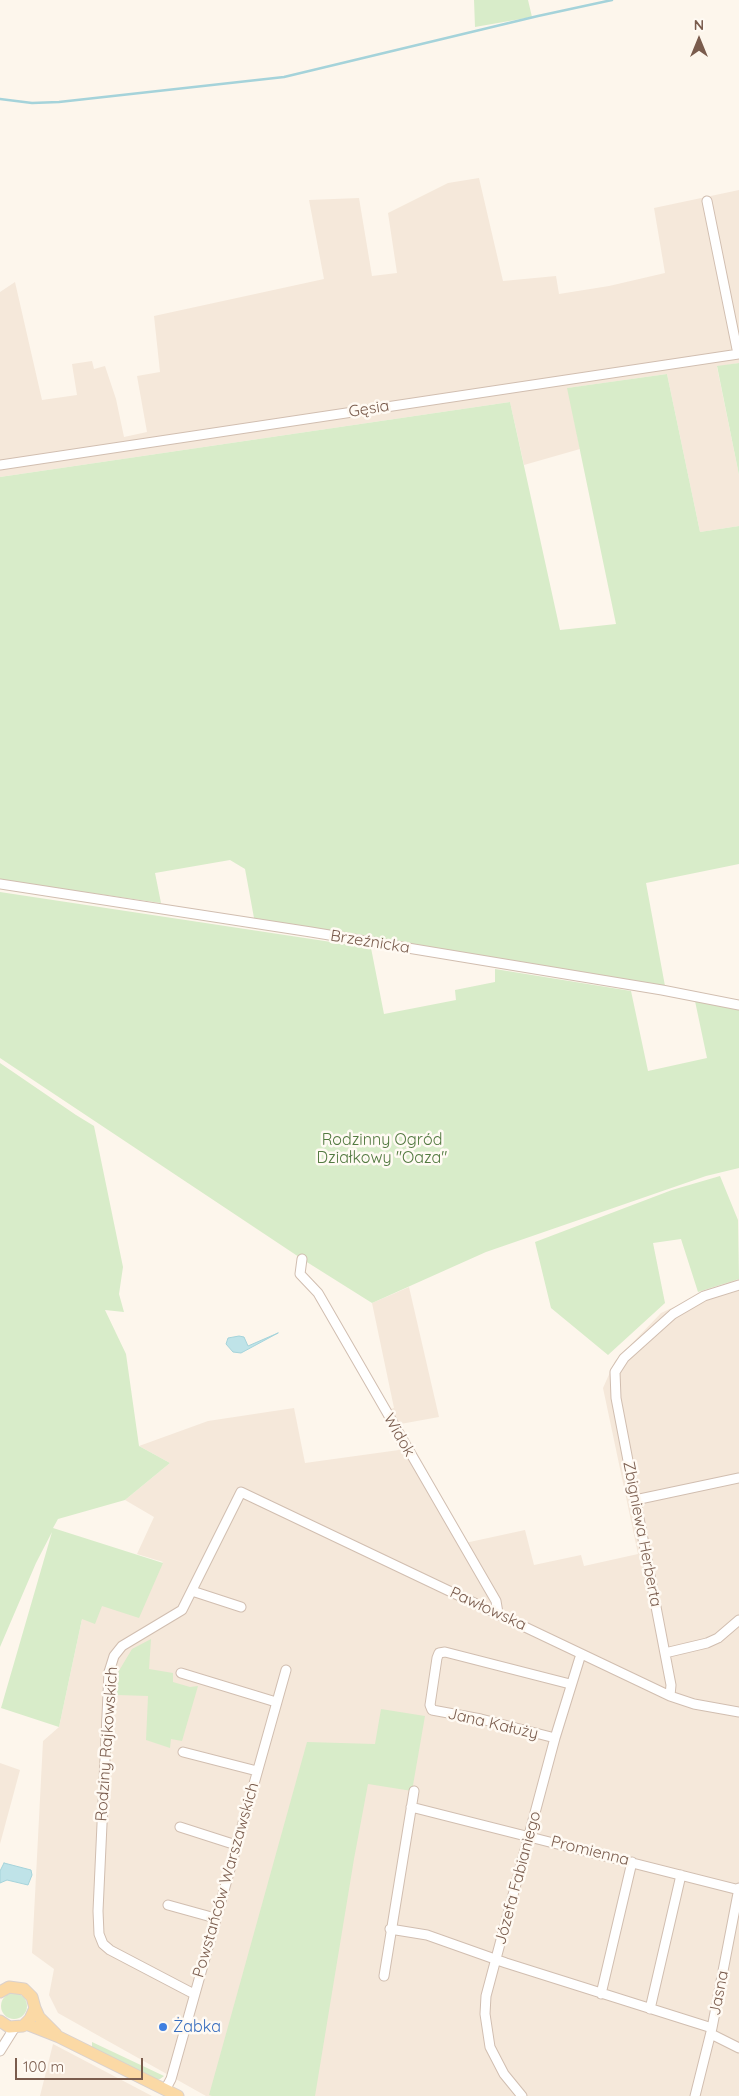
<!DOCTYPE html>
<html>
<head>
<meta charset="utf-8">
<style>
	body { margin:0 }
	#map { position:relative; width:739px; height:2096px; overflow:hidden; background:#fdf6ec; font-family:Quicksand,sans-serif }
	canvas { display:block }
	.north { position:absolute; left:674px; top:15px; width:50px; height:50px; -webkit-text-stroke:4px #fffaf3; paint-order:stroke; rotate:0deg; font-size:14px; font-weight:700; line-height:20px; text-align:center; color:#7a5c4d }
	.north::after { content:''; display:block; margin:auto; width:18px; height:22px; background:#7a5c4d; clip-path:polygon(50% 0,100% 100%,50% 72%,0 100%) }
	.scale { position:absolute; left:15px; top:2058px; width:128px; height:22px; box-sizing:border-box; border:2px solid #7a5c4d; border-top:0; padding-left:6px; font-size:15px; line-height:18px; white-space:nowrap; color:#7a5c4d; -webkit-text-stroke:4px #fffaf3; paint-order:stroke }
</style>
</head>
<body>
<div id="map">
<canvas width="739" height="2096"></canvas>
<div class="north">N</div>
<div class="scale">100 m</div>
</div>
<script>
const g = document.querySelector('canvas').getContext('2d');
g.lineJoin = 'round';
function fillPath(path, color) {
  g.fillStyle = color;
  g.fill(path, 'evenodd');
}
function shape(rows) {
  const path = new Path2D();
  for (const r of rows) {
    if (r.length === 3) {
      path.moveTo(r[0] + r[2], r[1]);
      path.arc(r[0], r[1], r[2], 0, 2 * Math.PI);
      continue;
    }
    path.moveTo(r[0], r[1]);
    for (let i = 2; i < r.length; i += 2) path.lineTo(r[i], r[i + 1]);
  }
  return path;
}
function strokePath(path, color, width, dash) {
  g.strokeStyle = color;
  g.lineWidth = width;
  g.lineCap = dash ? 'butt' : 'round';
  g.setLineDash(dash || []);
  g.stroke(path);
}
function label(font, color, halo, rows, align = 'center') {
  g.font = font + ' Quicksand,sans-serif';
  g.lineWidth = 5;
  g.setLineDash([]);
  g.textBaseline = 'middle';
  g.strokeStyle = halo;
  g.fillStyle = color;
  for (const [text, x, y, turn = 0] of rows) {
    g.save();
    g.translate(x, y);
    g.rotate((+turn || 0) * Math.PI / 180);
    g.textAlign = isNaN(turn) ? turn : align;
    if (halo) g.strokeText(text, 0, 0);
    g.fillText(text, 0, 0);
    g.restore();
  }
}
const residential = shape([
	[479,178,503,281,556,276,559,294,609,286,665,273,654,208,739,190,739,363,717,367,739,475,739,526,700,532,667,374,568,388,580,449,524,465,510,402,0,477,0,292,15,282,42,400,77,395,72,364,92,361,94,369,105,366,116,399,124,437,147,432,137,376,160,372,154,316,324,279,309,200,359,198,372,276,397,273,388,213,448,183],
	[739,1279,739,2096,206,2096,58,2013,49,1995,54,1969,32,1953,43,1741,59,1727,82,1619,163,1562,137,1554,154,1517,125,1500,170,1463,139,1446,208,1421,294,1408,305,1463,399,1450,381,1412,394,1408,372,1303,409,1287,439,1417,395,1425,465,1543,525,1530,534,1565,581,1555,584,1566,638,1554,603,1388,615,1361,661,1313,730,1281],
	[0,1763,20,1770,0,1844],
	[53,2044,152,2096,40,2096]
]);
const green = shape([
	[474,0,528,0,532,17,475,27],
	[739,363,739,475,717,366],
	[667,374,700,532,739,526,739,864,646,883,665,986,254,918,245,869,230,860,155,873,161,903,0,880,0,477,510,402,560,630,616,624,567,388],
	[0,892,371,948,384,1014,456,1000,455,990,495,982,495,969,631,991,648,1071,707,1058,695,1001,739,1010,739,1168,706,1176,486,1252,372,1303,302,1259,0,1058],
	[0,1063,76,1115,94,1126,123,1267,119,1294,124,1312,105,1310,126,1354,139,1446,170,1463,125,1500,58,1519,53,1528,163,1563,139,1618,102,1606,95,1624,82,1619,59,1727,1,1708,52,1532,36,1563,0,1647],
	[720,1176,738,1220,739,1279,698,1292,681,1239,653,1243,665,1303,608,1355,551,1308,535,1242,672,1190],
	[151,1639,149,1669,173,1673,173,1682,190,1687,198,1686,182,1741,171,1739,170,1748,146,1740,148,1696,117,1695,117,1674,132,1649],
	[381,1709,425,1716,412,1791,368,1784,354,1859,315,2096,212,2096,209,2095,307,1742,375,1744],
	[14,2006,13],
	[92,2042,164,2076,160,2079,155,2079,92,2047]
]);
const water = shape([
	[278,1333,241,1353,233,1352,226,1344,228,1338,239,1336,244,1337,248,1346,278,1333],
	[4,1863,31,1870,32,1875,28,1885,7,1880,0,1883,0,1871,4,1863]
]);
const stream = shape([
	[0,99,32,103,59,102,284,77,538,16,612,0]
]);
const minor = shape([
	[707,201,738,354],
	[0,465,739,354],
	[0,884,311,932,662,990,739,1005],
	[302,1259,300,1274,318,1293,496,1601,498,1613],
	[635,1500,739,1478],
	[192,1591,241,1607],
	[665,1653,707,1643,718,1638,739,1620],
	[181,1673,276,1702],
	[670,1696,671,1685,616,1398,615,1372,624,1358,673,1314,704,1296,739,1285],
	[555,1738,481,1719,432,1710,430,1705,437,1658,439,1653,445,1652,570,1684],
	[183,1752,257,1771],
	[411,1807,739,1890],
	[180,1827,236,1845],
	[168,1905,215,1918],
	[390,1929,427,1935,506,1963,712,2028],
	[384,1976,414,1791],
	[194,1994,110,1950,103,1944,99,1934,98,1911,109,1672,114,1656,122,1646,182,1610,241,1492,670,1696,694,1704,739,1712],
	[601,1994,632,1862],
	[650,2009,681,1875],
	[711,2034,739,2048],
	[0,2051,15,2027],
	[165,2090,171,2079,286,1670],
	[522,2096,504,2074,490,2047,485,2014,486,1996,555,1738,581,1654],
	[695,2096,712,2028,739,1888]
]);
const major = shape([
	[0,1992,9,1987,24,1989,32,1997,35,2008,30,2019,23,2026,9,2027,0,2021],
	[35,2008,39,2017,56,2034],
	[26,2024,59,2037,178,2096]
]);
const markers = [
	[163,2027,5,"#3f7fe0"]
];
const streetNames = [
	["Gęsia",369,409,-9],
	["Brzeźnicka",370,942,9],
	["Widok",399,1435,60],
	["Zbigniewa Herberta",642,1534,79],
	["Pawłowska",488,1609,25],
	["Jana Kałuży",493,1724,13],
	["Rodziny Rajkowskich",107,1744,-86],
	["Promienna",590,1851,14],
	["Józefa Fabianiego",518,1878,-75],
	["Powstańców Warszawskich",226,1880,-74],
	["Jasna",719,1993,-79]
];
const parkNames = [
	["Rodzinny Ogród",382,1140],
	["Działkowy \"Oaza\"",382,1158]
];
const shopNames = [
	["Żabka",173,2027]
];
fillPath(residential, '#f5e8da');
fillPath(green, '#d8ecc9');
fillPath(water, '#bfe3e8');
strokePath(water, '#a5d3da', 1);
strokePath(stream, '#a5d3da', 2.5);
strokePath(minor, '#d1beb0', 11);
strokePath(major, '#dad1cd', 13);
strokePath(minor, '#fff', 9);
strokePath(major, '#fbd9a5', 11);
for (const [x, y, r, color] of markers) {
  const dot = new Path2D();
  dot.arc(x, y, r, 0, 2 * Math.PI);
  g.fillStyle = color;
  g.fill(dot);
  strokePath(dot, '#fffaf3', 2);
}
label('16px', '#7a5c4d', '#fffaf3', streetNames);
label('16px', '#537a41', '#fffaf3', parkNames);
label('16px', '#366cbe', '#fffaf3', shopNames, 'left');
</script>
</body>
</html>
